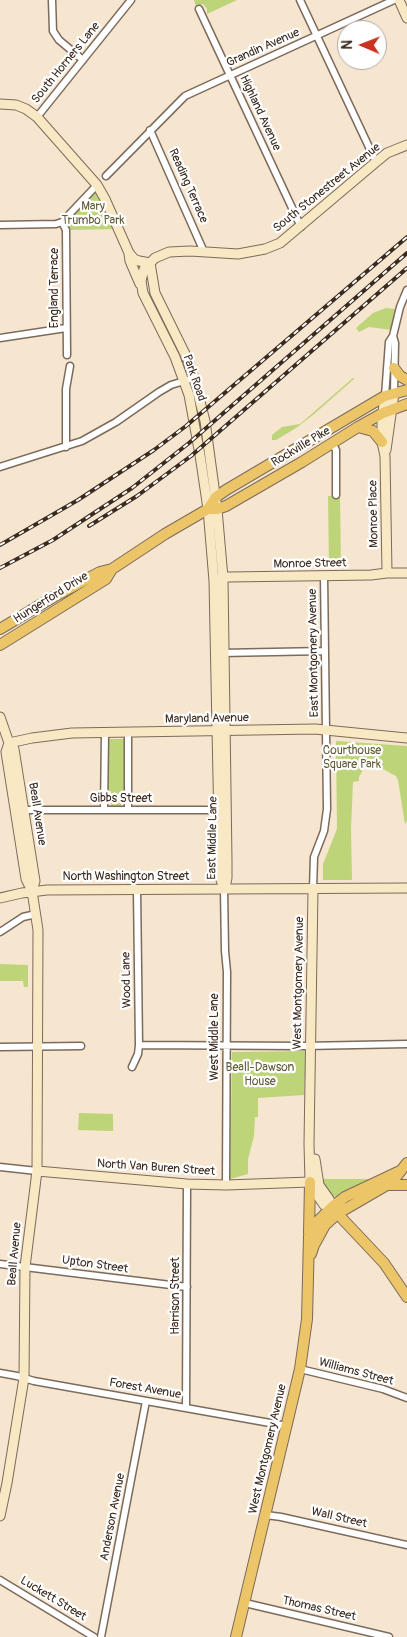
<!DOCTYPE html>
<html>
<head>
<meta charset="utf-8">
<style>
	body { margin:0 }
	#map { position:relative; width:407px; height:1637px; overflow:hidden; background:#f6e5cf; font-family:Pangolin,sans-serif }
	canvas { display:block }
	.north { position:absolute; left:337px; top:20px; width:50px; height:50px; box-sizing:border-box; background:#fff; border:1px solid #b1aaa5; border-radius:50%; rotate:271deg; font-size:14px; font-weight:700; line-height:20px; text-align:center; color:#3b2a1e }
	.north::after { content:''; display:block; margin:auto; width:18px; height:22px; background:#c8321e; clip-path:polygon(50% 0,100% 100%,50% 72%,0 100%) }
</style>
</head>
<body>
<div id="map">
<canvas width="407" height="1637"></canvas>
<div class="north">N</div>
</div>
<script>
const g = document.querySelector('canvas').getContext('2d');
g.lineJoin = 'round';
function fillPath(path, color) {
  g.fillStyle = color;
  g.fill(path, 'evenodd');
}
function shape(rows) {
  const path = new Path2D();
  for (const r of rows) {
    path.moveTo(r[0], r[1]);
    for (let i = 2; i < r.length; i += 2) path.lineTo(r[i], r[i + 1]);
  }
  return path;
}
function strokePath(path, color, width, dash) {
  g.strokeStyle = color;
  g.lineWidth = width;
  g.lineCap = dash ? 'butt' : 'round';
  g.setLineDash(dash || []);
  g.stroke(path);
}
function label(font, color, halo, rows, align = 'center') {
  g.font = font + ' Pangolin,sans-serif';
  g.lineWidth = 4.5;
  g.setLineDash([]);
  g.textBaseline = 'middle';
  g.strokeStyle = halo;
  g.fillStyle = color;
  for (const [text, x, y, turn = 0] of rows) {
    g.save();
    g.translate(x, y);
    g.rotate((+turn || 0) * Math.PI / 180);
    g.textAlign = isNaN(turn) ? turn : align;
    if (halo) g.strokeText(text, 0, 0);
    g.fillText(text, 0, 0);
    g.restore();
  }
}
const green = shape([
	[194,0,237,0,207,14,207,9,203,4,196,7],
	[97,185,118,229,66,230,62,222],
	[386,308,395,309,396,312,392,330,369,327,359,332,356,328,373,313],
	[353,378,354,379,313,415,296,428,276,440,272,440,272,435,282,427,300,424],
	[328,496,340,496,341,568,329,568],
	[105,739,127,739,127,791,121,791,121,807,111,807,111,791,105,791],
	[336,741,407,746,407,821,405,824,398,780,396,776,368,761,359,777,359,781,353,782,351,828,352,880,323,880,323,864,337,829],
	[0,964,28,965,28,987,24,987,23,981,0,981],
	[306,1051,304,1095,258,1098,258,1117,255,1117,254,1136,248,1159,248,1174,230,1179,232,1052],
	[79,1113,113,1114,113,1131,78,1130],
	[321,1179,374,1179,337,1197,330,1195]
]);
const street = shape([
	[52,0,53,31,59,40,83,60],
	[300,0,376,162],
	[199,9,301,227],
	[37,117,131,0],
	[150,130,204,252],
	[106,176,185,96,394,0],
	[62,222,66,230,67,355],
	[0,225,56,224,62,222,97,185],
	[393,336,395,343,394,393],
	[0,338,66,328],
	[385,396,389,342,393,336,400,307,407,290],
	[332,443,336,450,336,495],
	[66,447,66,389,70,366],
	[0,467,82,441,116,422,159,392,171,385,194,378],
	[221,653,325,651],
	[20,810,223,810],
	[104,810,105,733],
	[128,810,128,733],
	[224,889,225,951,227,972,226,1185],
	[313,889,314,857,324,831,327,809,324,576],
	[0,932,23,917,36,914],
	[139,1045,304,1046,407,1044],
	[0,1047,81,1046],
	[132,1067,138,1054,139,1045,137,890],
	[0,1167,37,1171],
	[0,1264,187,1287],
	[300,1369,383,1389,407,1398],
	[0,1373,17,1376,34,1381,287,1426],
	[186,1408,187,1184],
	[266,1515,281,1517,407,1545],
	[0,1580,94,1637],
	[245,1603,389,1637],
	[101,1637,146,1401]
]);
const secondary = shape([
	[399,0,407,18],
	[0,104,16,105,26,109,37,117,97,185,105,199,129,253,134,259,139,261,150,263],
	[129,254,130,261,140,284],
	[150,263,155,293,188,360,194,378,205,421,217,509,223,578,227,861,227,878,225,888],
	[385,396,382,420,382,442,385,456,387,573],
	[386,450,394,393],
	[219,579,228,577,371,575,387,573,407,573],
	[0,717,9,743,14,749,35,881,32,891],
	[9,743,32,738,72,733,315,729,407,738],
	[224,889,220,877,214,581,208,509,200,455,189,395,175,357,143,293,141,281,144,269,155,258,169,252,190,251,238,254,265,249,280,243,376,162,387,153,407,145],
	[313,889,309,1144,310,1182,313,1189,324,1205,332,1207],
	[0,898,22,893,47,890,407,888],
	[315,1159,319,1185,329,1199,332,1207],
	[37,1171,187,1184,226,1185,310,1182],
	[0,1516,7,1483,24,1378,25,1267,37,1171,38,930,32,891,26,879,6,752,9,743]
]);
const primary = shape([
	[394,368,400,376,407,380],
	[358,427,373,431,382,442],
	[208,509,217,509,226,506,302,462,358,427,383,413,407,404],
	[0,629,55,596,100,572,112,569,165,534,208,509,216,497,226,490,385,396,407,390],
	[0,645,106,579,112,569],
	[386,1185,407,1185],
	[334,1210,384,1263,407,1297],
	[309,1233,310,1182],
	[311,1254,314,1245,325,1225,337,1214,392,1182,407,1163],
	[236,1637,300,1369,307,1319,309,1236,314,1225,332,1207,345,1197,400,1171]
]);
const rail = shape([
	[89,526,137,496,191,456,407,268],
	[0,545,78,500,154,450,186,426,407,237],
	[0,568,53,540,132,488,189,443,407,253]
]);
const streetNames = [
	["Grandin Avenue",263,48,-24],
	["South Horners Lane",66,63,-51],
	["Highland Avenue",260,113,65],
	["Reading Terrace",188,186,66],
	["South Stonestreet Avenue",327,188,-39],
	["England Terrace",55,288,-90],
	["Park Road",194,378,71],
	["Rockville Pike",301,447,-31],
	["Monroe Place",374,514,-91],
	["Monroe Street",310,564,-1],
	["Hungerford Drive",51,598,-32],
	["East Montgomery Avenue",314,653,-91],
	["Maryland Avenue",207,719,-1],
	["Gibbs Street",121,799],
	["Beall Avenue",37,814,81],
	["East Middle Lane",213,838,-89],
	["North Washington Street",126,877],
	["Wood Lane",127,980,-91],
	["West Montgomery Avenue",299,983,-89],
	["West Middle Lane",215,1037,-90],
	["North Van Buren Street",156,1168,4],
	["Beall Avenue",15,1254,-85],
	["Upton Street",95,1265,8],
	["Harrison Street",176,1296,-90],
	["Williams Street",356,1372,15],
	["Forest Avenue",145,1389,10],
	["West Montgomery Avenue",268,1449,-77],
	["Anderson Avenue",113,1517,-79],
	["Wall Street",339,1518,13],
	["Luckett Street",53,1599,31],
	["Thomas Street",319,1609,13]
];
const parkNames = [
	["Mary",93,207],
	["Trumbo Park",93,221],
	["Courthouse",352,751],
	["Square Park",352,765],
	["Beall-Dawson",260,1068],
	["House",260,1082]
];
fillPath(green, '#bdd479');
strokePath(street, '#7c6b5c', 9);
strokePath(secondary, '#7c6b5c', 11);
strokePath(primary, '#7c6b5c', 12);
strokePath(street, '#fff', 6);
strokePath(secondary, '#f8e8c3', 9);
strokePath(primary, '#edc569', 10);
strokePath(rail, '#3b2a1e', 4);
strokePath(rail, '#fff', 2, [5.5]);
label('12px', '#3b2a1e', '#fff', streetNames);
label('12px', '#625d39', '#fff', parkNames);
</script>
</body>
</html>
